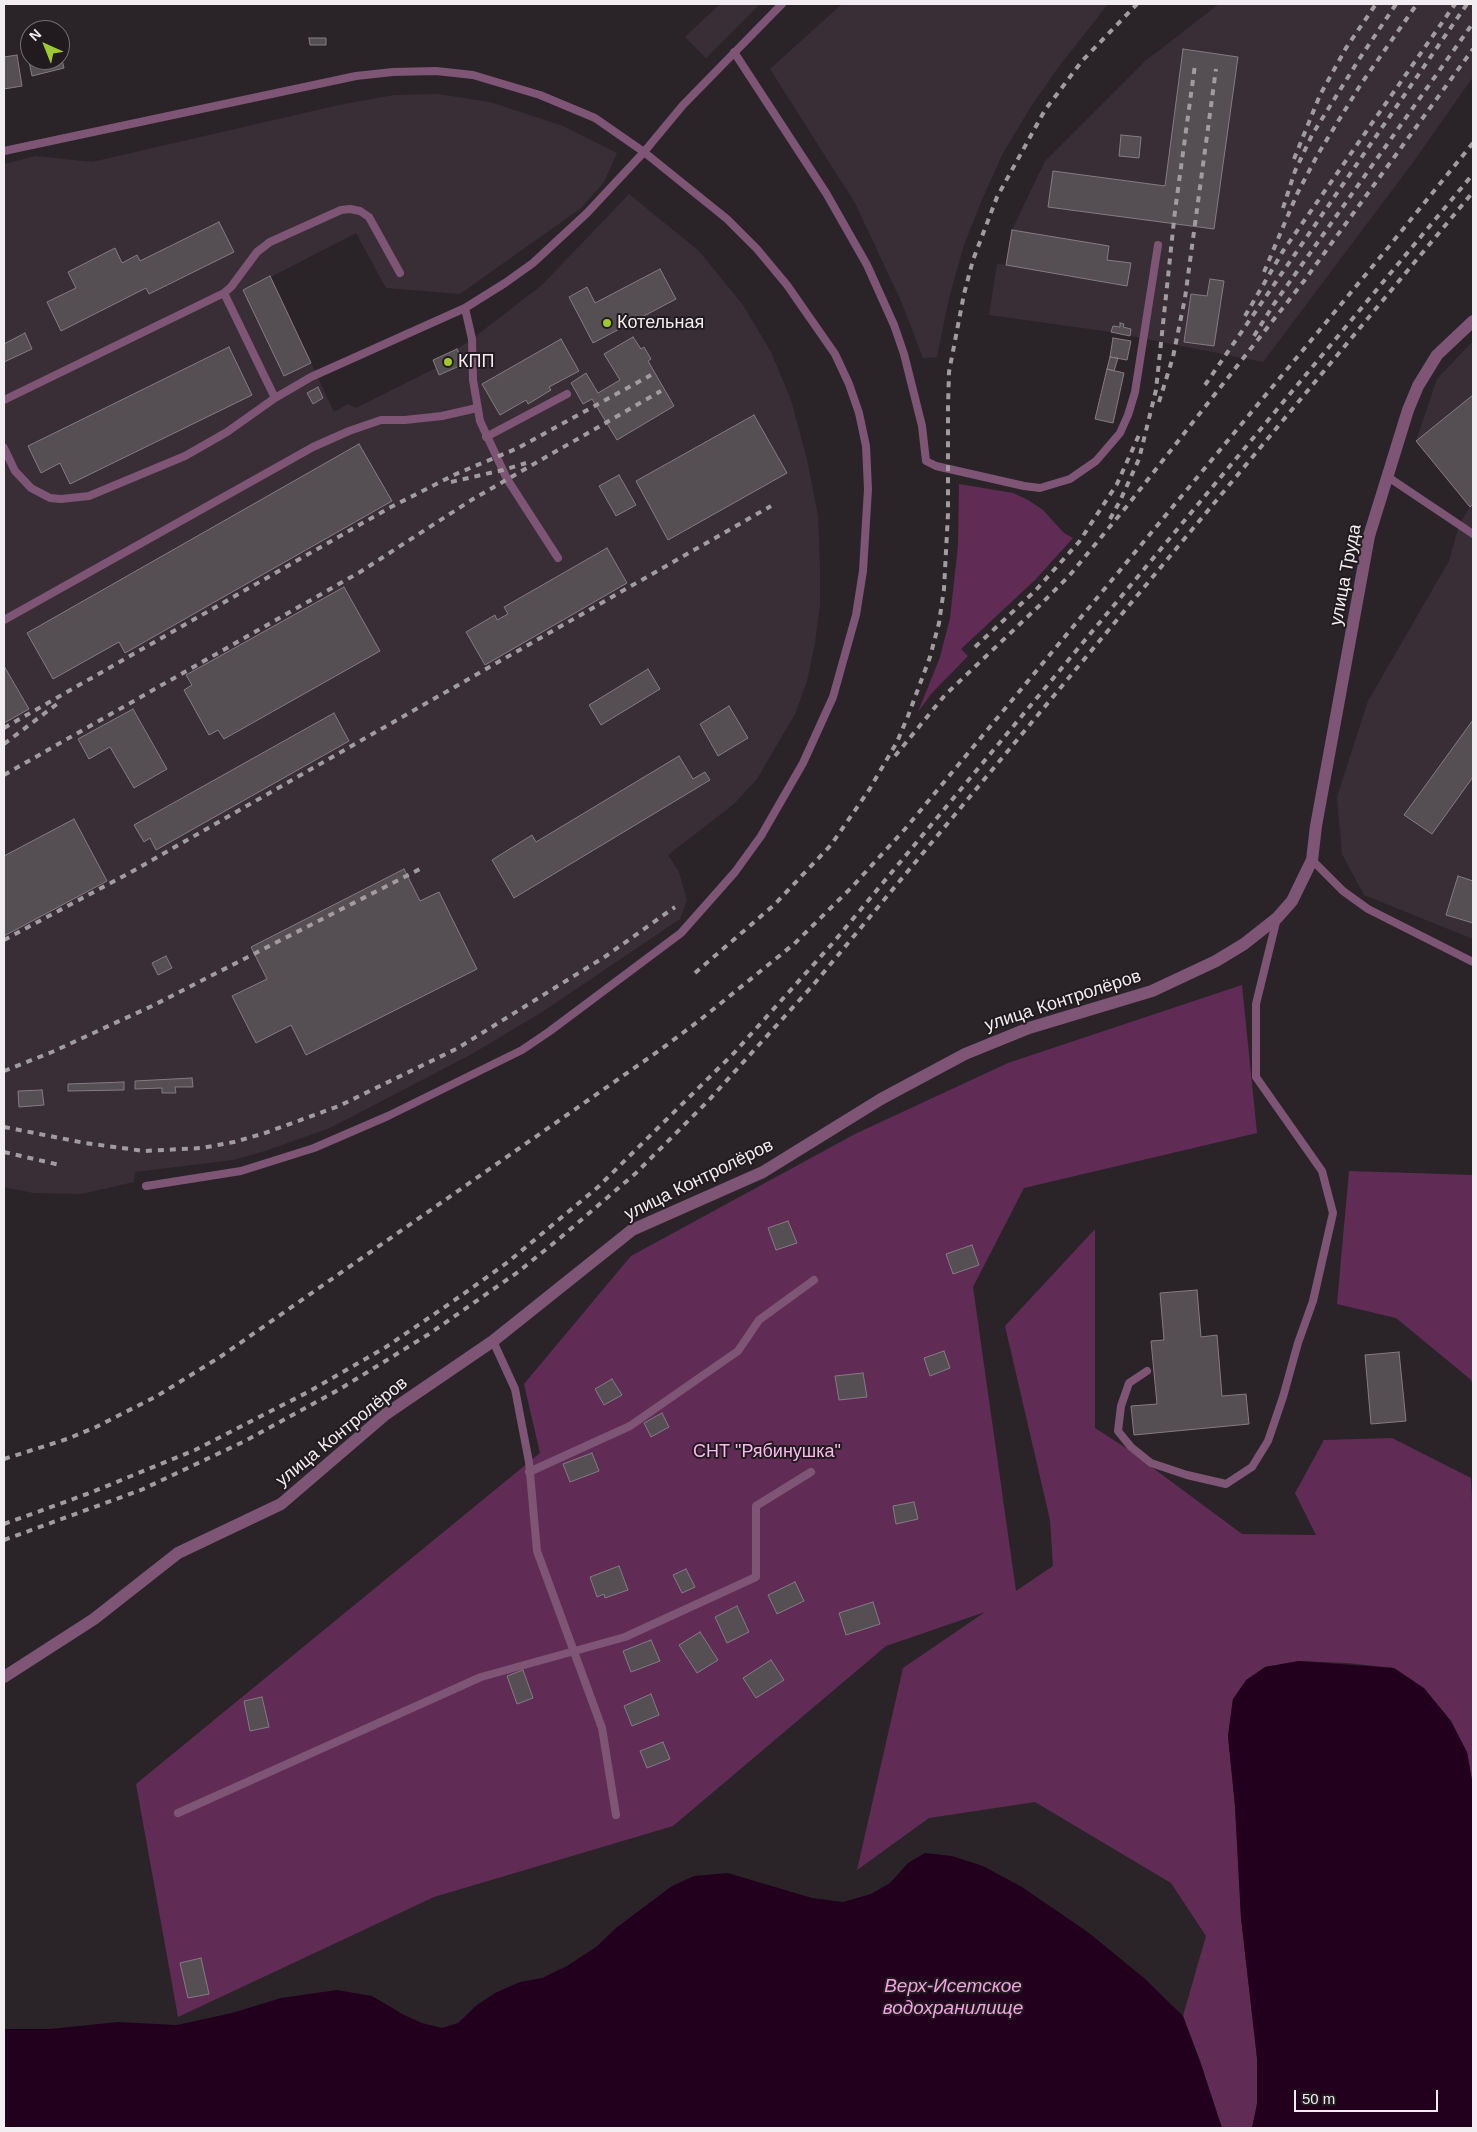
<!DOCTYPE html>
<html>
<head>
<meta charset="utf-8">
<style>
	body { margin:0 }
	#map { position:relative; width:1477px; height:2132px; overflow:hidden; background:#2a2429; font-family:Helvetica,sans-serif }
	canvas { display:block }
	.frame { position:absolute; inset:0; border:5px solid #f1edf0; pointer-events:none }
	.north { position:absolute; left:20px; top:20px; width:50px; height:50px; box-sizing:border-box; background:#211b1f; border:1px solid #746f73; border-radius:50%; rotate:316deg; font-size:14px; font-weight:700; line-height:20px; text-align:center; color:#f1edf0 }
	.north::after { content:''; display:block; margin:auto; width:18px; height:22px; background:#9eca2f; clip-path:polygon(50% 0,100% 100%,50% 72%,0 100%) }
	.scale { position:absolute; left:1294px; top:2090px; width:144px; height:22px; box-sizing:border-box; border:2px solid #f1edf0; border-top:0; padding-left:6px; font-size:15px; line-height:18px; white-space:nowrap; color:#f1edf0; -webkit-text-stroke:4px #211b1f; paint-order:stroke }
</style>
</head>
<body>
<div id="map">
<canvas width="1477" height="2132"></canvas>
<div class="frame"></div>
<div class="north">N</div>
<div class="scale">50 m</div>
</div>
<script>
const g = document.querySelector('canvas').getContext('2d');
g.lineJoin = 'round';
function fillPath(path, color) {
  g.fillStyle = color;
  g.fill(path, 'evenodd');
}
function shape(rows) {
  const path = new Path2D();
  for (const r of rows) {
    path.moveTo(r[0], r[1]);
    for (let i = 2; i < r.length; i += 2) path.lineTo(r[i], r[i + 1]);
  }
  return path;
}
function strokePath(path, color, width, dash) {
  g.strokeStyle = color;
  g.lineWidth = width;
  g.lineCap = dash ? 'butt' : 'round';
  g.setLineDash(dash || []);
  g.stroke(path);
}
function label(font, color, halo, rows, align = 'center') {
  g.font = font + ' Helvetica,sans-serif';
  g.lineWidth = 4;
  g.setLineDash([]);
  g.textBaseline = 'middle';
  g.strokeStyle = halo;
  g.fillStyle = color;
  for (const [text, x, y, turn = 0] of rows) {
    g.save();
    g.translate(x, y);
    g.rotate((+turn || 0) * Math.PI / 180);
    g.textAlign = isNaN(turn) ? turn : align;
    if (halo) g.strokeText(text, 0, 0);
    g.fillText(text, 0, 0);
    g.restore();
  }
}
const built = shape([
	[720,4,760,4,706,58,685,37],
	[842,4,1108,4,1057,69,1030,108,1002,155,981,202,964,245,949,298,937,357,923,358,901,301,855,203,770,69],
	[1219,4,1473,4,1473,77,1414,161,1263,362,1111,332,989,315,997,264,1006,265,1012,230,1045,161,1144,62],
	[438,94,490,102,563,126,617,153,604,182,581,208,460,294,386,288,356,233,271,277,334,412,348,404,356,408,436,368,433,360,457,349,472,339,542,285,629,194,699,251,743,305,771,352,791,400,807,459,818,516,820,566,820,605,815,643,807,681,795,714,757,779,734,804,668,855,679,872,687,900,680,919,542,1012,472,1054,330,1128,265,1151,233,1160,135,1172,134,1182,81,1194,33,1193,4,1187,4,164,36,156,92,162,339,105,394,95],
	[1473,341,1473,939,1364,895,1342,854,1337,797,1368,701,1449,561,1459,525,1470,507,1416,441,1437,379]
]);
const green = shape([
	[959,484,1013,493,1028,500,1043,510,1064,533,1073,538,1035,580,961,649,968,656,931,694,918,712,940,657,950,618,958,546],
	[1242,985,1257,1133,1024,1188,973,1287,1016,1591,1053,1566,1050,1520,1005,1326,1095,1229,1095,1428,1126,1448,1242,1534,1316,1535,1295,1493,1324,1440,1392,1438,1471,1478,1473,1524,1473,1786,1467,1752,1394,1668,1347,1663,1299,1661,1265,1667,1233,1699,1228,1736,1235,1806,1241,1918,1257,2058,1257,2104,1252,2128,1222,2128,1200,2061,1183,2016,1206,1936,1171,1883,1035,1802,929,1818,857,1870,903,1668,985,1612,886,1646,673,1826,434,1897,178,2017,136,1784,540,1453,524,1384,631,1256,855,1134,1008,1063],
	[1349,1171,1473,1175,1473,1384,1470,1379,1396,1318,1337,1304]
]);
const water = shape([
	[1299,1661,1394,1668,1424,1688,1451,1721,1467,1752,1473,1786,1473,2128,1252,2128,1257,2104,1257,2058,1241,1918,1235,1806,1228,1736,1233,1699,1246,1680,1265,1667],
	[925,1853,952,1856,983,1866,1022,1887,1089,1933,1144,1978,1183,2016,1200,2061,1222,2128,4,2128,4,2029,50,2029,118,2022,177,2025,232,2013,281,1998,337,1990,372,1996,404,2015,422,2023,442,2028,458,2023,477,2005,495,1993,520,1982,542,1978,567,1966,596,1947,616,1928,672,1886,694,1876,728,1873,812,1898,843,1902,871,1894,890,1883,908,1863]
]);
const building = shape([
	[309,38,326,38,326,45,310,45,309,38],
	[1183,49,1238,57,1214,229,1048,207,1053,171,1165,186,1183,49],
	[30,51,30,60,60,60,60,52,64,68,32,76,27,52,30,51],
	[17,55,22,86,4,89,4,57,17,55],
	[1121,135,1141,137,1139,158,1119,156,1121,135],
	[219,222,234,252,149,294,146,288,61,331,47,302,76,288,68,272,115,248,122,263,137,255,140,261,219,222],
	[1012,230,1109,246,1107,260,1131,263,1127,286,1006,265,1012,230],
	[660,269,676,299,593,343,569,297,587,287,595,303,660,269],
	[270,276,311,363,284,376,243,290,270,276],
	[1210,279,1224,281,1214,346,1184,342,1191,294,1207,296,1210,279],
	[1120,323,1124,324,1123,327,1131,329,1130,336,1111,332,1113,326,1120,327,1120,323],
	[25,333,32,349,4,362,4,344,25,333],
	[633,337,641,349,644,347,651,359,648,361,674,406,617,440,592,399,583,404,571,383,586,373,598,393,620,380,604,354,633,337],
	[1113,338,1131,341,1127,360,1110,357,1113,338],
	[561,339,579,371,549,387,551,390,528,404,526,400,500,415,482,384,561,339],
	[229,347,252,395,70,484,60,463,41,473,28,446,229,347],
	[457,349,464,364,439,375,433,360,457,349],
	[1110,357,1118,358,1114,371,1107,369,1110,357],
	[1107,369,1124,373,1113,423,1095,419,1107,369],
	[318,387,323,398,313,404,307,393,318,387],
	[1473,395,1473,504,1470,507,1416,441,1473,395],
	[754,415,787,473,668,540,636,481,754,415],
	[359,444,392,501,125,653,119,642,53,679,27,633,359,444],
	[619,475,636,505,616,516,599,486,619,475],
	[607,548,627,583,485,665,466,632,495,615,497,620,508,614,504,607,607,548],
	[344,587,380,651,224,739,218,730,209,735,184,690,192,685,186,675,344,587],
	[4,666,29,709,4,723,4,666],
	[648,669,660,689,601,725,589,705,648,669],
	[729,706,748,738,718,756,700,724,729,706],
	[133,709,167,769,134,788,110,747,89,759,78,739,133,709],
	[334,713,349,741,156,850,150,838,144,842,134,825,334,713],
	[1473,720,1473,777,1432,834,1404,815,1473,720],
	[679,756,693,779,705,772,710,780,514,898,492,860,532,835,536,842,679,756],
	[74,819,107,881,4,936,4,856,74,819],
	[404,869,420,901,439,892,477,969,306,1055,291,1025,256,1043,232,996,267,979,251,947,404,869],
	[1458,876,1473,881,1473,923,1446,915,1458,876],
	[166,956,172,968,158,975,152,963,166,956],
	[192,1078,193,1087,175,1087,176,1093,162,1093,162,1088,135,1089,135,1081,192,1078],
	[124,1082,124,1090,68,1091,68,1084,124,1082],
	[42,1090,44,1105,19,1107,18,1091,42,1090],
	[788,1221,797,1243,776,1250,768,1228,788,1221],
	[972,1245,979,1265,953,1274,946,1254,972,1245],
	[1197,1290,1201,1337,1217,1335,1222,1396,1246,1394,1249,1424,1134,1435,1131,1406,1157,1404,1151,1341,1164,1340,1160,1293,1197,1290],
	[944,1351,950,1368,930,1376,924,1358,944,1351],
	[1399,1352,1406,1421,1371,1424,1365,1355,1399,1352],
	[863,1373,867,1397,839,1400,835,1376,863,1373],
	[612,1379,622,1395,604,1405,595,1389,612,1379],
	[662,1413,669,1427,651,1437,644,1423,662,1413],
	[592,1453,599,1471,570,1482,563,1464,592,1453],
	[914,1502,918,1519,896,1524,893,1506,914,1502],
	[619,1566,628,1590,605,1598,604,1594,597,1597,590,1577,619,1566],
	[686,1569,695,1587,682,1593,673,1575,686,1569],
	[795,1582,804,1601,777,1614,768,1595,795,1582],
	[873,1602,880,1624,846,1635,839,1613,873,1602],
	[737,1606,749,1632,727,1643,715,1617,737,1606],
	[700,1632,718,1660,697,1673,679,1645,700,1632],
	[651,1640,660,1661,631,1672,623,1651,651,1640],
	[771,1660,784,1680,756,1698,743,1678,771,1660],
	[523,1670,533,1698,517,1704,507,1676,523,1670],
	[651,1694,659,1715,632,1726,624,1706,651,1694],
	[262,1697,269,1727,250,1731,244,1701,262,1697],
	[663,1742,670,1759,647,1768,640,1751,663,1742],
	[201,1958,209,1994,188,1998,180,1963,201,1958]
]);
const service = shape([
	[734,52,826,193,867,265,894,325,904,354,922,426,926,461,936,466,1024,486,1040,488,1070,479,1096,461,1120,433,1128,415,1135,392,1158,245],
	[4,151,356,76,393,72,436,71,473,75,540,95,595,118,644,152,683,105,782,4],
	[224,293,275,398],
	[465,308,472,339,473,380,480,421,507,479,558,558],
	[4,400,224,293,231,287,257,252,270,242,341,210,350,209,360,211,369,217,400,273],
	[486,437,567,394],
	[4,448,15,471,31,488,50,498,61,499,89,496,185,456,227,432,275,398,311,377,465,308,505,283,533,263,587,213,644,152,727,219,757,249,787,285,835,354,849,384,859,413,866,446,868,489,863,571,856,615,833,697,803,763,761,836,735,872,681,933,550,1031,522,1050,388,1116,314,1148,241,1171,146,1186],
	[1388,477,1473,534],
	[4,620,313,447,349,431,381,420,405,420,442,416,477,408],
	[1312,860,1343,891,1368,909,1473,962],
	[493,1341,515,1389,529,1462,537,1551,602,1728,616,1815],
	[1147,1371,1129,1383,1121,1406,1118,1431,1131,1447,1151,1463,1187,1475,1226,1484,1252,1467,1268,1441,1283,1397,1298,1343,1313,1301,1333,1213,1322,1171,1256,1077,1256,1004,1277,918],
	[529,1472,630,1426,738,1351,759,1320,814,1280],
	[178,1813,481,1677,625,1637,756,1577,756,1506,811,1472]
]);
const minor = shape([
	[4,1677,94,1619,178,1553,281,1504,386,1414,493,1341,632,1230,763,1172,881,1099,965,1054,1029,1028,1152,991,1216,961,1244,944,1277,918,1292,901,1312,860,1316,826,1369,536,1408,410,1418,386,1437,355,1473,321]
]);
const rail = shape([
	[1294,159,1320,95,1346,48,1376,4],
	[1283,208,1295,171,1312,135,1358,61,1396,4],
	[1264,272,1297,194,1318,154,1361,84,1417,4],
	[1245,316,1283,251,1455,4],
	[1254,336,1274,304,1473,23],
	[1205,385,1467,4],
	[1159,402,1173,357,1185,298,1216,69],
	[451,482,503,470,526,463],
	[1110,519,1120,501,1139,459,1156,390,1175,211,1195,65],
	[975,647,1035,591,1079,542,1117,484,1139,435],
	[4,728,389,508,456,474,518,448,651,375],
	[4,744,57,704],
	[895,756,945,695,1040,605,1069,576,1127,506,1304,281,1473,49],
	[4,775,360,572,473,499,661,391],
	[4,940,133,871,771,506],
	[695,973,774,905,831,845,869,790,897,742,908,716,930,657,939,623,944,589,948,514,948,406,949,372,964,294,973,260,997,197,1045,110,1082,61,1137,4],
	[4,1071,52,1052,152,1006,422,868],
	[4,1127,85,1143,144,1151,202,1148,234,1142,265,1133,339,1106,458,1048,606,956,675,907],
	[4,1152,60,1165],
	[4,1459,67,1439,96,1427,157,1396,220,1357,660,1050,700,1020,794,944,851,888,905,829,1382,255,1473,143],
	[4,1524,87,1494,195,1450,310,1391,386,1347,452,1302,508,1262,598,1187,734,1053,832,944,1473,174],
	[4,1540,141,1490,245,1441,340,1389,429,1334,518,1272,560,1238,636,1173,709,1100,814,984,1473,192]
]);
const markers = [
	[607,323,5,"#9eca2f"],
	[448,362,5,"#9eca2f"]
];
const poiNames = [
	["Котельная",617,323],
	["КПП",458,362]
];
const streetNames = [
	["улица Труда",1346,575,-79],
	["улица Контролёров",1063,1001,-18],
	["улица Контролёров",699,1180,-26],
	["улица Контролёров",342,1432,-39]
];
const parkNames = [
	["СНТ \"Рябинушка\"",767,1452]
];
const waterNames = [
	["Верх-Исетское",953,1987],
	["водохранилище",953,2009]
];
fillPath(built, '#392e36');
fillPath(green, '#602c56');
fillPath(water, '#22001d');
fillPath(building, '#554e53');
strokePath(building, '#847c82', 1);
strokePath(service, '#7e5575', 8);
strokePath(minor, '#7e5575', 12);
strokePath(rail, '#a19ca0', 4, [6, 6]);
for (const [x, y, r, color] of markers) {
  const dot = new Path2D();
  dot.arc(x, y, r, 0, 2 * Math.PI);
  g.fillStyle = color;
  g.fill(dot);
  strokePath(dot, '#211b1f', 2);
}
label('18px', '#f1edf0', '#211b1f', poiNames, 'left');
label('18px', '#f1edf0', '#211b1f', streetNames);
label('18px', '#fdb8ed', '#211b1f', parkNames);
label('italic 19px', '#f4a0e2', '#211b1f', waterNames);
</script>
</body>
</html>
